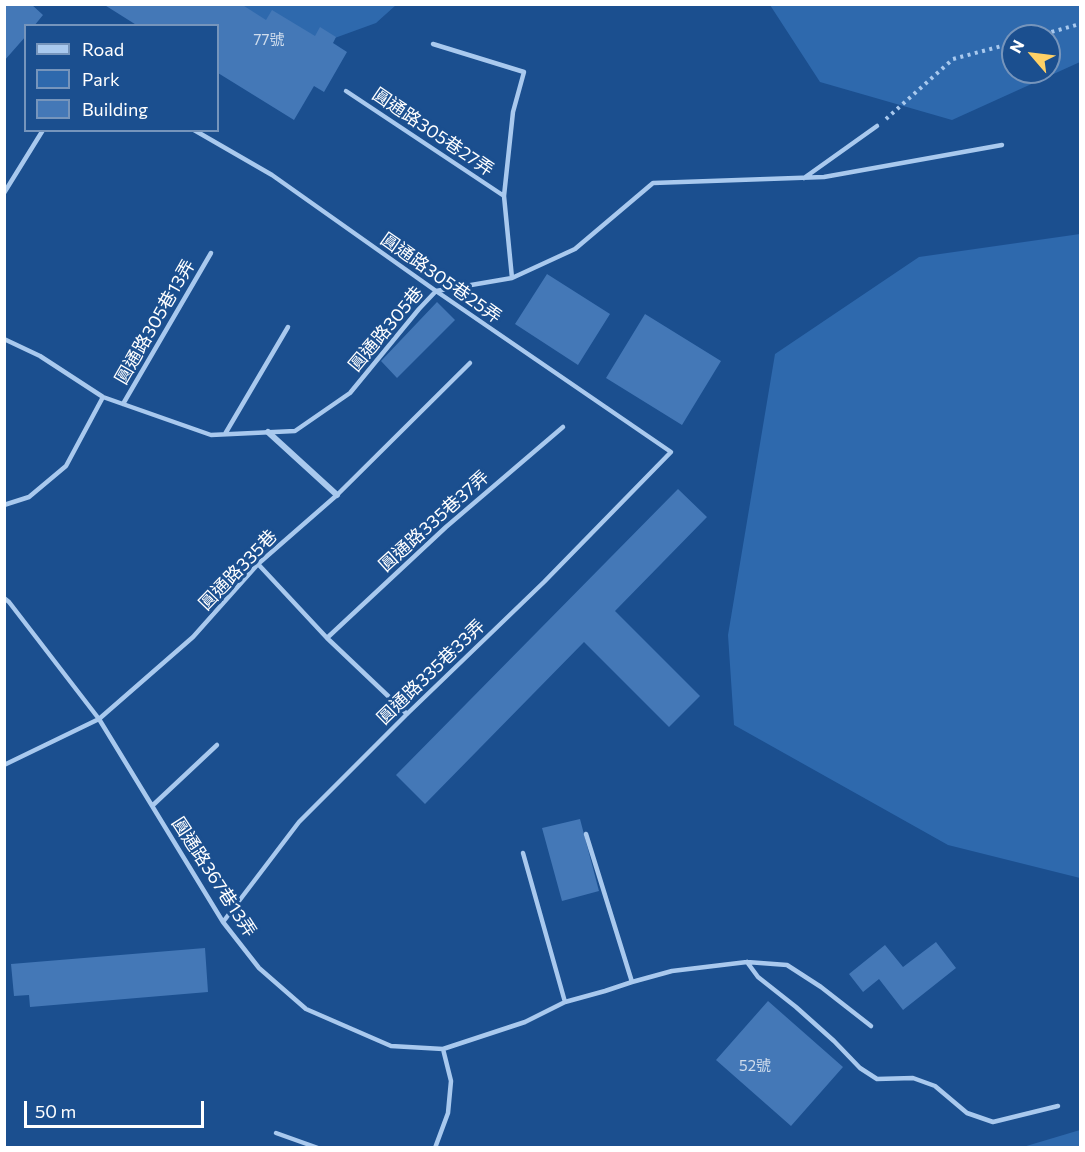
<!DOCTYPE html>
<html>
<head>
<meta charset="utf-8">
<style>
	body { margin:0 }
	#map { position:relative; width:1085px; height:1152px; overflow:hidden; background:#1b4f8f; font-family:Commissioner,sans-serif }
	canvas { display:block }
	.frame { position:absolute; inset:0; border:6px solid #fff; pointer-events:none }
	.legend { position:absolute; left:24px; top:24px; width:195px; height:108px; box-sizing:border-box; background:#1b4f8f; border:2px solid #7695bc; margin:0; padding:8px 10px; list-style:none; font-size:18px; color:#fff }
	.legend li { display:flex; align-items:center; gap:12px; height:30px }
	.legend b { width:30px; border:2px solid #7695bc }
	.north { position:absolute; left:1001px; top:24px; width:60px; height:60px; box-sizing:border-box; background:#1b4f8f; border:2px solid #7695bc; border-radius:50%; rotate:298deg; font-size:16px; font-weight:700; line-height:24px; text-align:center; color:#fff }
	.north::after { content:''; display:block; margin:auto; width:21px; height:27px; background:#ffd166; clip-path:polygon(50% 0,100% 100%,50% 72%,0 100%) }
	.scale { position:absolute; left:24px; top:1101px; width:180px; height:27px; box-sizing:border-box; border:3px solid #fff; border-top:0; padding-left:8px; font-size:18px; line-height:21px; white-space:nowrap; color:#fff; -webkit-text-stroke:4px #1b4f8f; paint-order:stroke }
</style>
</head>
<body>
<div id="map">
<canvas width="1085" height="1152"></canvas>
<div class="frame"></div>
<ul class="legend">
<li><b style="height:8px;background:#a9c9ee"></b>Road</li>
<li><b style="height:16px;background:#2e69ad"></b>Park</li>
<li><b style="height:16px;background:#4478b7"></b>Building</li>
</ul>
<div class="north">N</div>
<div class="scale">50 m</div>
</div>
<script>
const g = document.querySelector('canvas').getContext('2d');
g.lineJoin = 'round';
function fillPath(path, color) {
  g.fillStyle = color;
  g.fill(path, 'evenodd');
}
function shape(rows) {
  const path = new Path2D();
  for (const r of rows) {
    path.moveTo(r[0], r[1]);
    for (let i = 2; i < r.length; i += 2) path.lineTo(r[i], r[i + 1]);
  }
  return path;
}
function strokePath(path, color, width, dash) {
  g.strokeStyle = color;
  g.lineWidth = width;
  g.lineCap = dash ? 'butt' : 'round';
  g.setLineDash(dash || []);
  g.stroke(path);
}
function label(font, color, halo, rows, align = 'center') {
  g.font = font + ' Commissioner,"Noto Sans TC",sans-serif';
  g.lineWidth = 6;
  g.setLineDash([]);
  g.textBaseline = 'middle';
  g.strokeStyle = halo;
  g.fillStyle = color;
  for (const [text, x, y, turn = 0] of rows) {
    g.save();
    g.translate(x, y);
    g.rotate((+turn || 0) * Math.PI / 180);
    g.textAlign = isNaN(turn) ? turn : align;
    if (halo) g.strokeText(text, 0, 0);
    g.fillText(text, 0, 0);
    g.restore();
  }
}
const green = shape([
	[221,5,396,5,376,23,255,67],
	[770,5,1080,5,1080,62,952,120,820,82],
	[1013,36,1049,36,1049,72,1013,72],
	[1080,234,1080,878,948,845,734,725,728,635,775,354,919,257],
	[1080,1130,1080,1147,1023,1147]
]);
const building = shape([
	[4,4,31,4,43,15,34,26,26,26,26,36,4,61],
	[103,4,241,4,266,20,272,10,315,36,320,27,336,37,333,43,347,52,324,92,314,86,294,120,218,73,218,26,138,26],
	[547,274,610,314,578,365,515,324],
	[437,302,455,320,397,378,381,361],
	[645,314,721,361,682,425,606,378],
	[678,489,707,517,615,611,700,696,669,727,584,642,425,804,396,775],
	[580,819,599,891,562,901,542,828],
	[936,942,956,968,903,1010,879,979,863,992,849,974,885,945,903,967],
	[205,948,208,992,30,1007,29,995,14,996,11,964],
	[768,1001,843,1067,791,1126,716,1060]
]);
const path = shape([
	[1037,36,1080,24],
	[886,119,953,59,1013,43]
]);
const service = shape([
	[433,44,524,72,513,112,504,196,512,278],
	[346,91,504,196],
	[194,130,272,175,436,291,671,452,544,582,407,714,299,822,223,922],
	[804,178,877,126],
	[4,193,43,130],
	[4,339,40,356,103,397,211,435,295,431,350,393,419,309,436,291,512,278,575,249,653,183,824,177,1002,145],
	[123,404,211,253],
	[225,434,288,327],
	[4,505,29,497,66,466,103,397],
	[258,564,327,638,407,714],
	[4,598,9,602,99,719,223,922,259,968,306,1009,391,1046,443,1049,525,1022,565,1002,605,991,632,982,672,971,747,962,787,965,821,987,871,1026],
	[327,638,446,527,563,427],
	[4,765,99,719,193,637,258,564,337,495,470,363],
	[152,806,217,745],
	[586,834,632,982],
	[523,853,565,1002],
	[747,962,758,977,796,1007,834,1041,860,1068,877,1079,913,1078,935,1086,967,1113,993,1122,1058,1106],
	[276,1133,318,1148],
	[435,1148,448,1113,451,1081,443,1049]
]);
const minor = shape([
	[268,432,337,495]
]);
const numberNames = [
	["77號",269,40],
	["52號",755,1066]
];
const streetNames = [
	["圓通路305巷27弄",433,132,34],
	["圓通路305巷25弄",441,278,35],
	["圓通路305巷13弄",155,322,-60],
	["圓通路305巷",386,329,-50],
	["圓通路335巷37弄",434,521,-42],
	["圓通路335巷",238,570,-46],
	["圓通路335巷33弄",431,672,-44],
	["圓通路367巷13弄",214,877,57]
];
fillPath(green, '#2e69ad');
fillPath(building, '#4478b7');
strokePath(path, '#a9c9ee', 4, [3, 4.5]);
strokePath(service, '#a9c9ee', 4.5);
strokePath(minor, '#a9c9ee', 6);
label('15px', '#d0dded', null, numberNames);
label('18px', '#fff', '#1b4f8f', streetNames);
</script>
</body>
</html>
